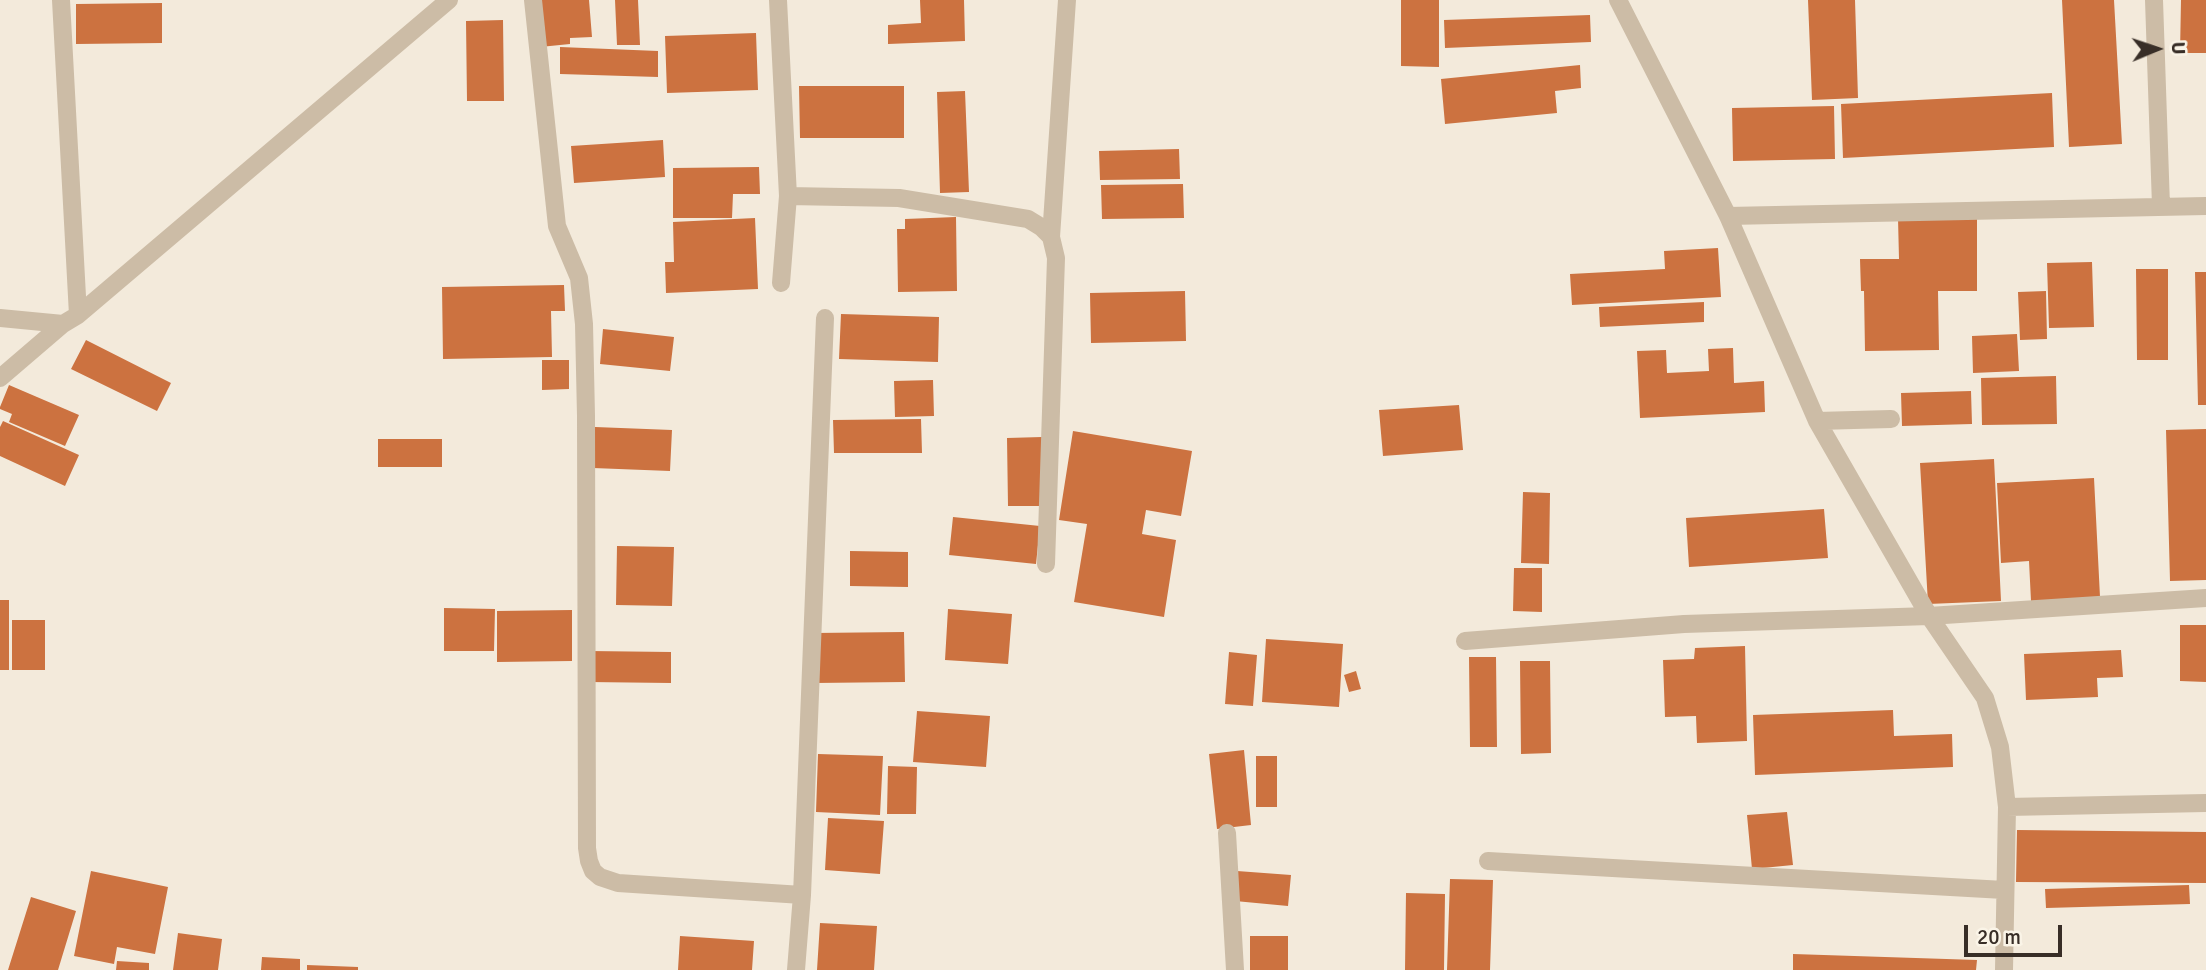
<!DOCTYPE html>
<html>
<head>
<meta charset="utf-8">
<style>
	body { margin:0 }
	#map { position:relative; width:2206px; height:970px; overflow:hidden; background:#f3eadb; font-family:Signika,sans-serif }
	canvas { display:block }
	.north { position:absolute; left:2122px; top:14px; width:70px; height:70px; -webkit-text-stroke:5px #faf4e7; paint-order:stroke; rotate:88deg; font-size:19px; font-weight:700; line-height:28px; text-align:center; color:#382e27 }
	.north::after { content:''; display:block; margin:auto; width:24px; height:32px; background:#382e27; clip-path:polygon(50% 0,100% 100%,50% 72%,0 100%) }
	.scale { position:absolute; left:1964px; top:925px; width:98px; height:32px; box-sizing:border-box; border:4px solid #382e27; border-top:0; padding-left:9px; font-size:21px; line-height:24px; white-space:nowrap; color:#382e27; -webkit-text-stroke:5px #faf4e7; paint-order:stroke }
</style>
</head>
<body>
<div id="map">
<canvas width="2206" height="970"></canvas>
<div class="north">U</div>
<div class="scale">20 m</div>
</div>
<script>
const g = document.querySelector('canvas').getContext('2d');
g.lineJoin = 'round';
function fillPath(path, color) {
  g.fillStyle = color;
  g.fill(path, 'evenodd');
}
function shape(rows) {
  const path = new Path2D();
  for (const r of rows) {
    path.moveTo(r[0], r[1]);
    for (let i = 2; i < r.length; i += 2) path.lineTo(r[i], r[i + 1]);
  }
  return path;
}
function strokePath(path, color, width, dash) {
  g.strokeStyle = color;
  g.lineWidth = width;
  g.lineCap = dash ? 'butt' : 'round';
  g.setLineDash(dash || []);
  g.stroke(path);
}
const building = shape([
	[537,0,589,0,592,37,570,38,570,44,540,47],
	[615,0,638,0,640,45,617,45],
	[920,0,964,0,965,41,888,44,888,25,921,23],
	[1401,0,1439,0,1439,67,1401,66],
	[1808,0,1855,0,1858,98,1812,100],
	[2062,0,2114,0,2122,144,2069,147],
	[2181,0,2206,0,2206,53,2180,53],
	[162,3,162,43,76,44,76,4],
	[1590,15,1591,42,1445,48,1444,20],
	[503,20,504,101,467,101,466,21],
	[756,33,758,90,667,93,665,36],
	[560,47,658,51,658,77,560,74],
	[1580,65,1581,88,1555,91,1557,113,1445,124,1441,79],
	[799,86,904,86,904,138,800,138],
	[965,91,969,192,940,193,937,92],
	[2052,93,2054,147,1843,158,1841,104],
	[1834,106,1835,159,1733,161,1732,108],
	[663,140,665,177,574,183,571,146],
	[1179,149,1180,179,1100,180,1099,151],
	[759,167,760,194,733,194,732,218,673,218,673,168],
	[1183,184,1184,218,1102,219,1101,185],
	[956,217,957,291,898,292,897,229,905,229,905,219],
	[1977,217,1977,291,1938,291,1939,350,1865,351,1864,291,1861,291,1860,259,1899,259,1898,218],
	[755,218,758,289,666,293,665,262,674,262,673,222],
	[1718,248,1721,297,1572,305,1570,274,1665,269,1664,251],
	[2092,262,2094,327,2049,328,2047,263],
	[2136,269,2168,269,2168,360,2137,360],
	[2195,272,2206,272,2206,405,2198,405],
	[564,285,565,311,551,311,552,357,443,359,442,287],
	[1185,291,1186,341,1091,343,1090,293],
	[2046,291,2047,339,2020,340,2018,292],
	[1704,302,1704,322,1600,327,1599,307],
	[841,314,939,317,938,362,839,359],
	[603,329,674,337,670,371,600,364],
	[2017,334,2019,371,1973,373,1972,336],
	[86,340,171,383,157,411,71,369],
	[1733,348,1734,383,1764,381,1765,412,1640,418,1637,351,1666,350,1667,373,1709,371,1708,349],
	[542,360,569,360,569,389,542,390],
	[2056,376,2057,424,1982,425,1981,378],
	[933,380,934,416,895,417,894,381],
	[9,385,79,415,65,446,9,422,12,414,0,409,0,407],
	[1971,391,1972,424,1902,426,1901,393],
	[1459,405,1463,450,1383,456,1379,410],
	[921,419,922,453,834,453,833,420],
	[3,421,79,455,65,486,0,456,0,427],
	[595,427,672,430,670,471,593,468],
	[2206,429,2206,580,2170,581,2166,430],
	[1073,431,1192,451,1181,516,1146,510,1142,534,1176,540,1164,617,1074,602,1087,524,1059,520],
	[1042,437,1043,506,1008,506,1007,438],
	[378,439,442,439,442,467,378,467],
	[1994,459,2001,601,1928,604,1920,463],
	[2094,478,2100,597,2031,601,2029,561,2001,563,1997,483],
	[1523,492,1550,493,1549,564,1521,563],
	[1824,509,1828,558,1689,567,1686,518],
	[953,517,1040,526,1036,564,949,555],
	[617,546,674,547,672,606,616,605],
	[850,551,908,552,908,587,850,586],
	[1514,568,1542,568,1542,612,1513,611],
	[0,600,9,600,9,670,0,670],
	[444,608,495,609,494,651,444,651],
	[948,609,1012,614,1008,664,945,660],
	[572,610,572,661,497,662,497,611],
	[12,620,45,620,45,670,12,670],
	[2180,625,2206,625,2206,682,2180,681],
	[904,632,905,682,814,683,814,633],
	[1266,639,1343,644,1339,707,1262,702],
	[1745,646,1747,741,1697,743,1696,716,1665,717,1663,660,1694,659,1695,648],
	[2121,650,2123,677,2097,678,2098,697,2026,700,2024,654],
	[589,651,671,652,671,683,588,682],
	[1229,652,1257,655,1253,706,1225,704],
	[1469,657,1496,657,1497,747,1470,747],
	[1520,661,1550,661,1551,753,1521,754],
	[1356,671,1361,689,1349,692,1344,675],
	[1893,710,1894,736,1952,734,1953,767,1755,775,1753,715],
	[917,711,990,716,986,767,913,762],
	[1244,750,1251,825,1217,829,1209,754],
	[818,754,883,756,880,815,816,812],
	[1256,756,1277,756,1277,807,1256,807],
	[888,766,917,767,916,814,887,814],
	[1787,812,1793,865,1752,869,1747,815],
	[828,818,884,821,880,874,825,870],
	[2017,830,2206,832,2206,883,2016,882],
	[91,871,168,887,155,954,117,947,114,964,74,956],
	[1237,871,1291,875,1288,906,1235,901],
	[1450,879,1493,880,1490,970,1447,970],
	[2189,885,2190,904,2046,908,2045,889],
	[1406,893,1445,894,1444,970,1405,970],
	[31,897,76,911,58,970,8,970],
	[820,923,877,926,874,970,817,970],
	[178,933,222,939,218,970,173,970],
	[680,936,754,941,752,970,678,970],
	[1250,936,1288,936,1288,970,1250,970],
	[1793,954,1977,960,1976,970,1793,970],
	[262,957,300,959,300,970,261,970],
	[117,961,149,963,149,970,116,970],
	[307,965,358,967,358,970,307,970]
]);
const minor = shape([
	[61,0,78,315],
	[533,0,557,226,579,278,584,324,586,416,587,848,589,861,593,871,600,877,618,883,802,895],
	[778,0,788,196,781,283],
	[1618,0,1728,216,1817,421,1929,616,1985,698,2000,747,2007,807,2004,970],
	[2154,0,2161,206],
	[788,196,899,198,1028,219,1041,227,1051,237,1056,258,1046,564],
	[1728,216,2206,206],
	[1051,237,1067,0],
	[0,318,63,324],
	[0,378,63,324,78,315,449,0],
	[1817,421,1891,419],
	[1465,641,1684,624,1929,616,2206,598],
	[2007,807,2206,803],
	[1227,833,1235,970],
	[1488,861,2004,890],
	[796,970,802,895,825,318]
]);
fillPath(building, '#cc7240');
strokePath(minor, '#ccbca6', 18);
</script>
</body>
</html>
